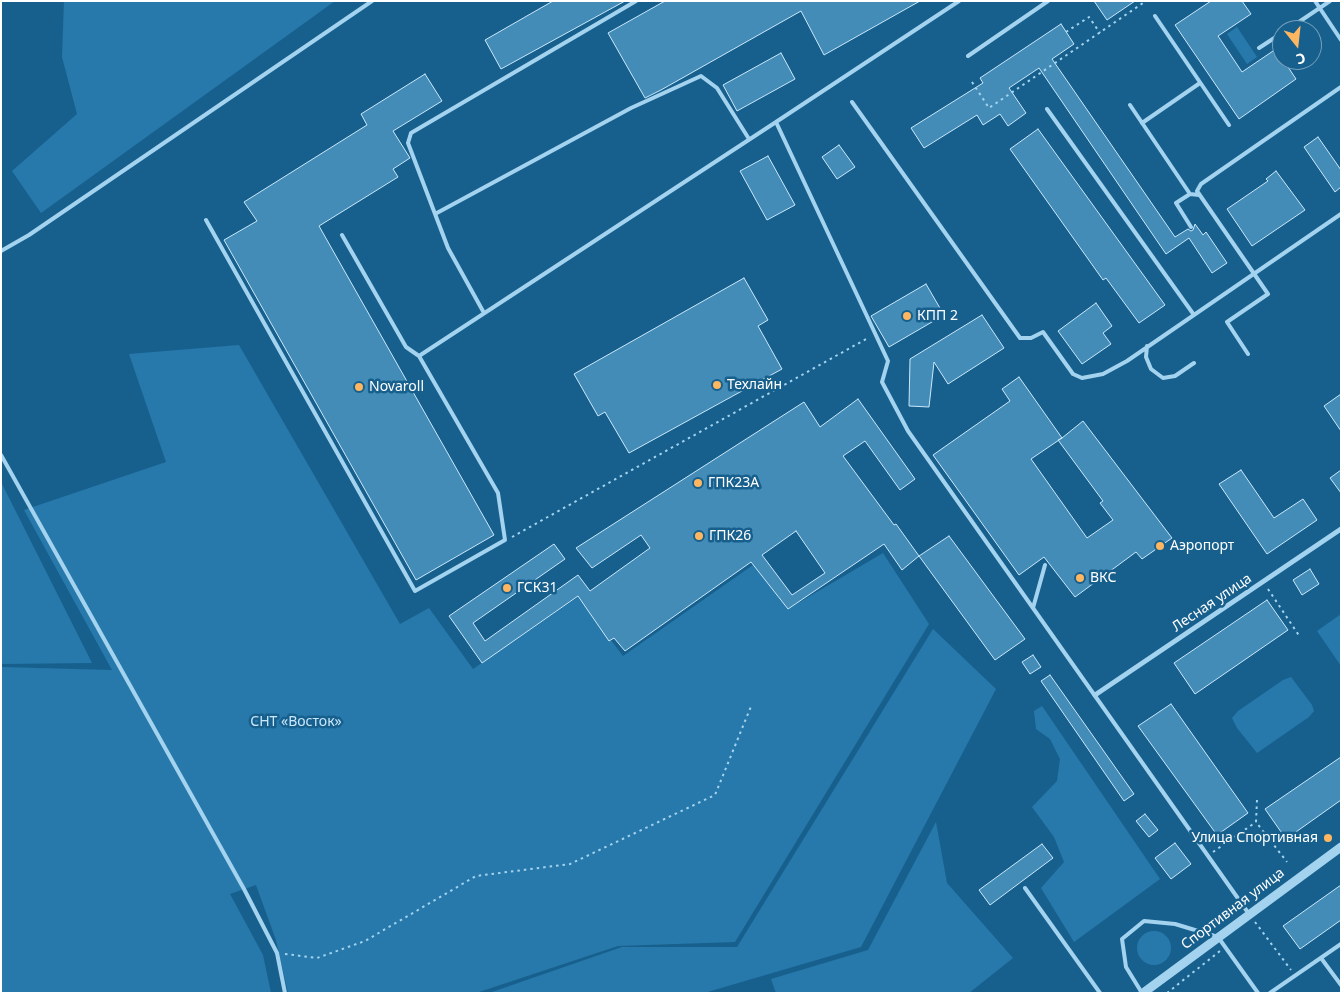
<!DOCTYPE html>
<html>
<head>
<meta charset="utf-8">
<style>
	body { margin:0 }
	#map { position:relative; width:1342px; height:994px; overflow:hidden; background:#17608e; font-family:"Noto Sans",sans-serif }
	canvas { display:block }
	.frame { position:absolute; inset:0; border:2px solid #fff; pointer-events:none }
	.north { position:absolute; left:1272px; top:20px; width:50px; height:50px; box-sizing:border-box; background:#17608e; border:1px solid #74a0bb; border-radius:50%; rotate:164deg; font-size:14px; font-weight:700; line-height:20px; text-align:center; color:#fff }
	.north::after { content:''; display:block; margin:auto; width:18px; height:22px; background:#ffb661; clip-path:polygon(50% 0,100% 100%,50% 72%,0 100%) }
</style>
</head>
<body>
<div id="map">
<canvas width="1342" height="994"></canvas>
<div class="frame"></div>
<div class="north">С</div>
</div>
<script>
const g = document.querySelector('canvas').getContext('2d');
g.lineJoin = 'round';
function fillPath(path, color) {
  g.fillStyle = color;
  g.fill(path, 'evenodd');
}
function shape(rows) {
  const path = new Path2D();
  for (const r of rows) {
    if (r.length === 3) {
      path.moveTo(r[0] + r[2], r[1]);
      path.arc(r[0], r[1], r[2], 0, 2 * Math.PI);
      continue;
    }
    path.moveTo(r[0], r[1]);
    for (let i = 2; i < r.length; i += 2) path.lineTo(r[i], r[i + 1]);
  }
  return path;
}
function strokePath(path, color, width, dash) {
  g.strokeStyle = color;
  g.lineWidth = width;
  g.lineCap = dash ? 'butt' : 'round';
  g.setLineDash(dash || []);
  g.stroke(path);
}
function label(font, color, halo, rows, align = 'center') {
  g.font = font + ' "Noto Sans",sans-serif';
  g.lineWidth = 5;
  g.setLineDash([]);
  g.textBaseline = 'middle';
  g.strokeStyle = halo;
  g.fillStyle = color;
  for (const [text, x, y, turn = 0] of rows) {
    g.save();
    g.translate(x, y);
    g.rotate((+turn || 0) * Math.PI / 180);
    g.textAlign = isNaN(turn) ? turn : align;
    if (halo) g.strokeText(text, 0, 0);
    g.fillText(text, 0, 0);
    g.restore();
  }
}
const green = shape([
	[64,1,335,1,41,213,12,171,77,114,62,57],
	[1237,27,1257,57,1247,64,1227,34],
	[239,345,400,624,429,608,473,669,578,597,623,656,753,565,788,609,883,553,929,624,735,942,618,946,476,993,288,993,276,940,256,885,230,894,263,955,271,993,1,993,1,667,112,670,24,510,166,462,129,354],
	[1,482,92,663,1,664],
	[1341,614,1341,666,1317,631],
	[933,629,996,689,861,947,704,993,489,993,622,947,737,947],
	[1291,677,1312,705,1314,711,1309,717,1257,753,1237,728,1232,718,1238,711,1283,680],
	[1042,706,1160,879,1074,942,1041,888,1064,862,1054,837,1032,807,1057,781,1060,759,1050,739,1036,729,1034,711],
	[936,822,947,883,1013,958,969,993,776,993,771,979,868,950],
	[1154,948,17]
]);
const building = shape([
	[553,1,625,1,501,69,485,40,553,1],
	[665,1,920,1,824,55,801,11,661,90,645,98,608,33,665,1],
	[1094,1,1135,1,1107,20,1094,1],
	[1211,1,1242,1,1251,14,1218,36,1242,72,1276,49,1296,79,1239,119,1175,25,1211,1],
	[1061,24,1074,44,1052,59,1175,237,1188,229,1191,231,1193,230,1195,224,1203,235,1206,232,1227,263,1212,273,1189,238,1166,254,1039,68,1009,88,1026,113,1008,126,1000,114,983,125,977,115,924,148,911,128,983,83,980,78,1061,24],
	[781,53,795,79,737,111,723,85,781,53],
	[425,74,442,101,393,131,410,158,393,169,398,177,319,226,494,535,416,580,224,240,257,221,244,202,367,125,361,114,425,74],
	[1038,129,1165,305,1139,323,1106,278,1103,280,1010,149,1038,129],
	[1318,137,1341,170,1341,187,1335,192,1304,147,1318,137],
	[839,145,855,167,837,179,822,157,839,145],
	[768,156,795,205,767,220,740,171,768,156],
	[1276,171,1305,210,1252,246,1227,209,1268,181,1266,179,1276,171],
	[744,278,768,320,758,326,782,369,629,453,605,412,598,416,574,374,744,278],
	[926,284,944,315,889,347,871,316,926,284],
	[1096,303,1112,326,1103,333,1111,344,1082,364,1058,331,1096,303],
	[982,315,1004,348,948,384,934,362,929,407,909,406,910,359,982,315],
	[1019,377,1062,438,1083,421,1172,538,1142,559,1136,552,1075,597,1044,557,1019,575,933,455,1010,401,1002,389,1019,377],
	[1062,438,1058,440,1103,501,1100,503,1113,520,1087,538,1031,459,1062,438],
	[1341,394,1341,431,1324,406,1341,394],
	[858,399,915,479,900,490,865,441,843,456,894,525,896,524,919,556,902,570,884,544,788,609,751,562,625,651,614,638,609,641,578,596,482,663,449,616,554,544,565,559,473,623,485,641,578,575,590,591,650,548,641,535,592,568,576,548,804,402,820,427,858,399],
	[796,531,825,573,792,595,762,555,796,531],
	[1241,470,1274,518,1303,499,1317,520,1267,554,1219,484,1241,470],
	[1341,470,1341,493,1330,478,1341,470],
	[949,536,1025,639,995,660,919,556,949,536],
	[1310,569,1319,584,1302,595,1293,580,1310,569],
	[1267,600,1288,630,1195,694,1174,663,1267,600],
	[1033,655,1041,667,1030,674,1022,662,1033,655],
	[1050,675,1134,794,1124,801,1041,681,1050,675],
	[1171,704,1248,813,1217,835,1138,726,1171,704],
	[1341,757,1341,800,1286,839,1265,809,1341,757],
	[1145,814,1158,830,1149,837,1136,821,1145,814],
	[1175,843,1191,864,1171,879,1155,858,1175,843],
	[1042,844,1053,858,990,905,979,890,1042,844],
	[1341,885,1341,920,1300,949,1283,926,1341,885]
]);
const path = shape([
	[1066,32,1089,17,1100,33],
	[972,82,989,108,1146,1],
	[512,537,868,338],
	[1268,589,1300,637],
	[1257,800,1256,822,1287,862],
	[1213,852,1256,822],
	[1255,922,1291,970],
	[285,954,317,958,365,941,476,876,570,864,715,795,752,704],
	[1167,993,1220,951]
]);
const service = shape([
	[959,1,776,122,888,361,882,382,908,431,1249,914],
	[1315,1,1341,40],
	[1155,16,1229,125],
	[1287,30,1330,1],
	[1259,48,1282,33],
	[968,56,1048,1],
	[852,102,1020,338,1031,338,1043,332,1073,374,1082,378,1103,374,1127,361,1341,214],
	[1130,105,1190,194,1199,195],
	[1047,109,1194,315],
	[1142,123,1200,83],
	[1190,194,1176,203,1191,227],
	[435,214,631,108,701,76,717,88,749,139],
	[206,220,415,591,505,540,498,493,419,356,776,122],
	[342,235,406,347,419,356],
	[1,251,29,235,372,1],
	[484,313,448,248,408,143,411,133,636,1],
	[1147,346,1146,357,1151,369,1163,378,1175,376,1194,363],
	[1248,354,1227,322,1268,294,1197,191,1201,184,1341,87],
	[1,455,244,889,277,953,285,993],
	[1033,608,1045,565],
	[1025,888,1100,993],
	[1321,958,1341,985],
	[1142,993,1126,967,1122,939,1144,921,1175,924,1218,937,1258,993],
	[1270,993,1341,944]
]);
const minor = shape([
	[1095,695,1341,529]
]);
const tertiary = shape([
	[1143,993,1341,847]
]);
const markers = [
	[907,316,5,"#ffb661"],
	[717,385,5,"#ffb661"],
	[359,387,5,"#ffb661"],
	[698,483,5,"#ffb661"],
	[699,536,5,"#ffb661"],
	[1160,546,5,"#ffb661"],
	[1080,578,5,"#ffb661"],
	[507,588,5,"#ffb661"],
	[1328,838,5,"#ffb661"]
];
const poiNames = [
	["КПП 2",917,316],
	["Техлайн",727,385],
	["Novaroll",369,387],
	["ГПК23А",708,483],
	["ГПК26",709,536],
	["Аэропорт",1170,546],
	["ВКС",1090,578],
	["ГСК31",517,588],
	["Улица Спортивная",1318,838,"right"]
];
const streetNames = [
	["Лесная улица",1212,603,-34],
	["Спортивная улица",1233,909,-37]
];
const parkNames = [
	["СНТ «Восток»",296,722]
];
fillPath(green, '#2779ab');
fillPath(building, '#448cb8');
strokePath(building, '#cae8fb', 1);
strokePath(path, '#a3d3ef', 2, [2.5, 4]);
strokePath(service, '#a3d3ef', 4);
strokePath(minor, '#a3d3ef', 5);
strokePath(tertiary, '#a3d3ef', 9);
for (const [x, y, r, color] of markers) {
  const dot = new Path2D();
  dot.arc(x, y, r, 0, 2 * Math.PI);
  g.fillStyle = color;
  g.fill(dot);
  strokePath(dot, '#17608e', 2);
}
label('14px', '#fff', '#17608e', poiNames, 'left');
label('14px', '#fff', '#17608e', streetNames);
label('14px', '#cae8fb', '#17608e', parkNames);
</script>
</body>
</html>
